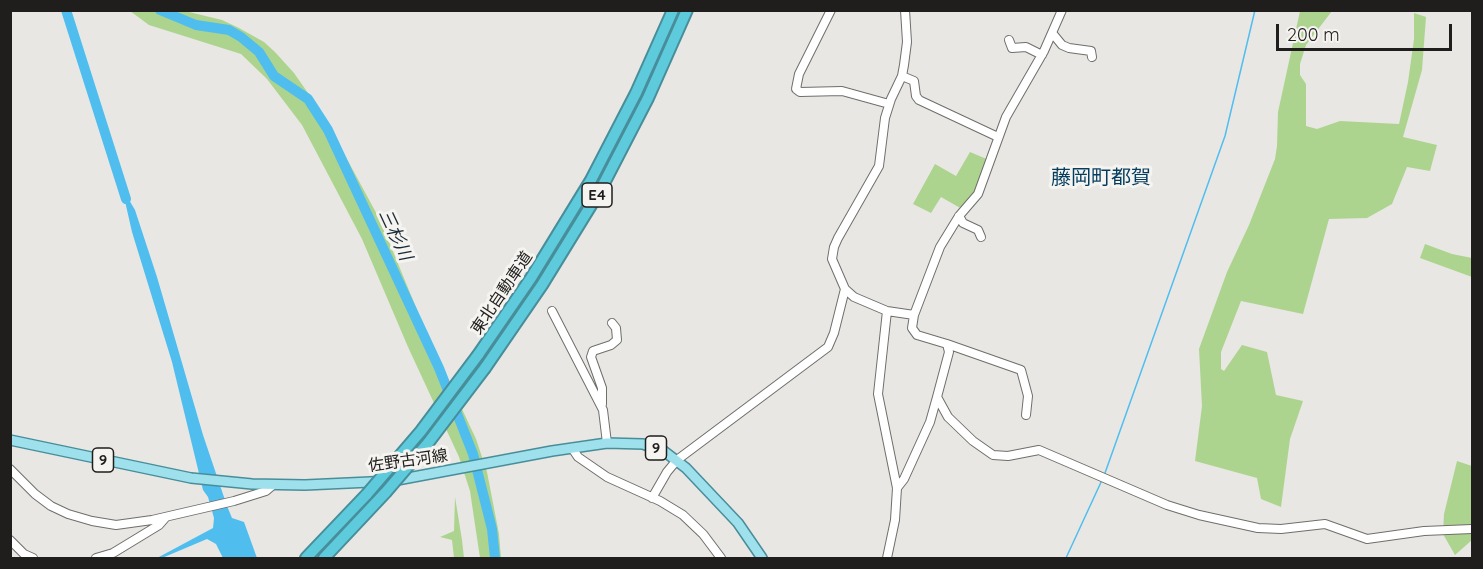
<!DOCTYPE html>
<html>
<head>
<meta charset="utf-8">
<style>
	body { margin:0 }
	#map { position:relative; width:1483px; height:569px; overflow:hidden; background:#e8e7e3; font-family:Quicksand,sans-serif }
	canvas { display:block }
	.frame { position:absolute; inset:0; border:12px solid #1f1e1d; pointer-events:none }
	.scale { position:absolute; left:1276px; top:24px; width:176px; height:27px; box-sizing:border-box; border:3px solid #1f1e1d; border-top:0; padding-left:8px; font-size:18px; line-height:21px; white-space:nowrap; color:#1f1e1d; -webkit-text-stroke:4px #f6f4f0; paint-order:stroke }
</style>
</head>
<body>
<div id="map">
<canvas width="1483" height="569"></canvas>
<div class="frame"></div>
<div class="scale">200 m</div>
</div>
<script>
const g = document.querySelector('canvas').getContext('2d');
g.lineJoin = 'round';
function fillPath(path, color) {
  g.fillStyle = color;
  g.fill(path, 'evenodd');
}
function shape(rows) {
  const path = new Path2D();
  for (const r of rows) {
    path.moveTo(r[0], r[1]);
    for (let i = 2; i < r.length; i += 2) path.lineTo(r[i], r[i + 1]);
  }
  return path;
}
function strokePath(path, color, width, dash) {
  g.strokeStyle = color;
  g.lineWidth = width;
  g.lineCap = dash ? 'butt' : 'round';
  g.setLineDash(dash || []);
  g.stroke(path);
}
function label(font, color, halo, rows, align = 'center') {
  g.font = font + ' Quicksand,"Noto Sans JP",sans-serif';
  g.lineWidth = 6;
  g.setLineDash([]);
  g.textBaseline = 'middle';
  g.strokeStyle = halo;
  g.fillStyle = color;
  for (const [text, x, y, turn = 0] of rows) {
    g.save();
    g.translate(x, y);
    g.rotate((+turn || 0) * Math.PI / 180);
    g.textAlign = isNaN(turn) ? turn : align;
    if (halo) g.strokeText(text, 0, 0);
    g.fillText(text, 0, 0);
    g.restore();
  }
}
const green = shape([
	[130,11,185,11,222,20,239,28,264,42,275,52,294,73,322,113,380,220,427,334,476,439,487,472,499,534,501,558,480,558,470,491,459,457,408,347,362,239,302,125,267,79,241,54,149,25],
	[1300,11,1332,11,1306,45,1300,64,1300,75,1306,84,1306,126,1317,129,1340,121,1399,124,1408,82,1414,39,1414,13,1426,17,1422,70,1403,137,1437,145,1430,171,1407,167,1392,204,1367,218,1329,219,1303,314,1241,301,1221,352,1221,369,1224,371,1242,345,1267,352,1276,395,1303,401,1290,439,1281,507,1261,499,1257,478,1195,461,1202,406,1199,349,1227,272,1249,225,1275,159,1277,146,1278,112],
	[970,152,989,160,977,191,962,209,941,197,931,213,913,204,935,164,956,176],
	[1425,244,1452,254,1472,258,1472,277,1420,258],
	[1457,461,1472,466,1472,540,1455,555,1443,534,1444,514],
	[455,497,462,540,464,558,454,558,452,540,440,537,454,531]
]);
const water = shape([
	[122,188,135,210,157,277,203,435,227,506,232,518,244,522,257,558,223,558,216,544,207,539,162,558,157,558,213,528,214,518,208,497,203,490,172,362,132,232]
]);
const stream = shape([
	[1105,473,1225,136,1255,10],
	[1066,558,1102,480]
]);
const river = shape([
	[66,10,126,199],
	[160,10,196,25,229,30,241,37,259,52,274,76,308,99,328,130,439,368,473,454,492,529,495,558]
]);
const minor = shape([
	[831,10,799,74,796,89,800,92,842,91,889,104],
	[905,10,907,42,904,65,902,76,891,99,885,118,879,166,838,238,834,247,832,259,845,289,854,297,887,311,914,315],
	[1053,34,1062,45,1069,48,1091,51,1092,57],
	[1009,40,1012,48,1026,47,1042,55],
	[902,76,914,81,916,96,919,100,998,137],
	[959,216,963,223,978,230,981,237],
	[552,311,603,410,607,443],
	[947,344,1021,370,1028,396,1026,415],
	[937,397,949,352,947,344,917,335,912,328,914,315,940,247,959,216,978,194,1006,117,1044,51,1062,10],
	[602,404,602,388,591,357,593,351,611,345,617,340,616,328,612,323],
	[572,448,578,457,607,477,660,501,683,515,703,534,721,558],
	[10,469,35,494,51,506,68,514,92,521,116,525,152,520,234,501,266,491,273,485],
	[897,488,904,479,930,422,937,397,948,417,973,441,993,455,1008,456,1039,450,1167,505,1199,515,1258,528,1281,529,1325,524,1367,539,1424,531,1472,529],
	[652,498,667,472,677,460,828,347,834,333,845,289],
	[10,540,24,554,33,558],
	[96,558,113,553,159,525,166,517],
	[887,558,895,520,897,488,878,394,887,311]
]);
const major = shape([
	[10,440,191,478,252,484,305,485,392,481,552,451,607,443,643,444,665,452,686,468,738,523,762,558]
]);
const highway = shape([
	[478,355,531,278,591,180,636,93,673,10],
	[485,368,542,285,601,189,648,98,687,10],
	[306,558,367,494],
	[324,558,386,492]
]);
const highwayBridge = shape([
	[386,492,428,443,485,368],
	[367,494,421,431,478,355]
]);
const shields = [
	[597,195,30],
	[656,448,21],
	[103,460,21]
];
const shieldNames = [
	["E4",597,195],
	["9",656,448],
	["9",103,460]
];
const streetNames = [
	["東北自動車道",502,293,-56],
	["佐野古河線",408,461,-8]
];
const waterNames = [
	["三杉川",395,235,65]
];
const quarterNames = [
	["藤岡町都賀",1101,178]
];
fillPath(green, '#add48e');
fillPath(water, '#4fbeef');
strokePath(stream, '#4fbeef', 1.5);
strokePath(river, '#4fbeef', 10);
strokePath(minor, '#706e6b', 10);
strokePath(major, '#488e9a', 12);
strokePath(highway, '#488e9a', 14);
strokePath(minor, '#fff', 8);
strokePath(major, '#9ee0eb', 9);
strokePath(highway, '#5ecbdd', 10);
strokePath(highwayBridge, '#488e9a', 14, []);
strokePath(highwayBridge, '#5ecbdd', 10);
for (const [x, y, w] of shields) {
  const box = new Path2D();
  box.roundRect(x - w / 2, y - 12, w, 24, 4.5);
  g.fillStyle = '#f6f4f0';
  g.fill(box);
  strokePath(box, '#1f1e1d', 1.5);
}
label('bold 15px', '#1f1e1d', null, shieldNames);
label('16px', '#1f1e1d', '#f6f4f0', streetNames);
label('italic 18px', '#192c36', '#f6f4f0', waterNames);
label('20px', '#033c5e', '#f6f4f0', quarterNames);
</script>
</body>
</html>
